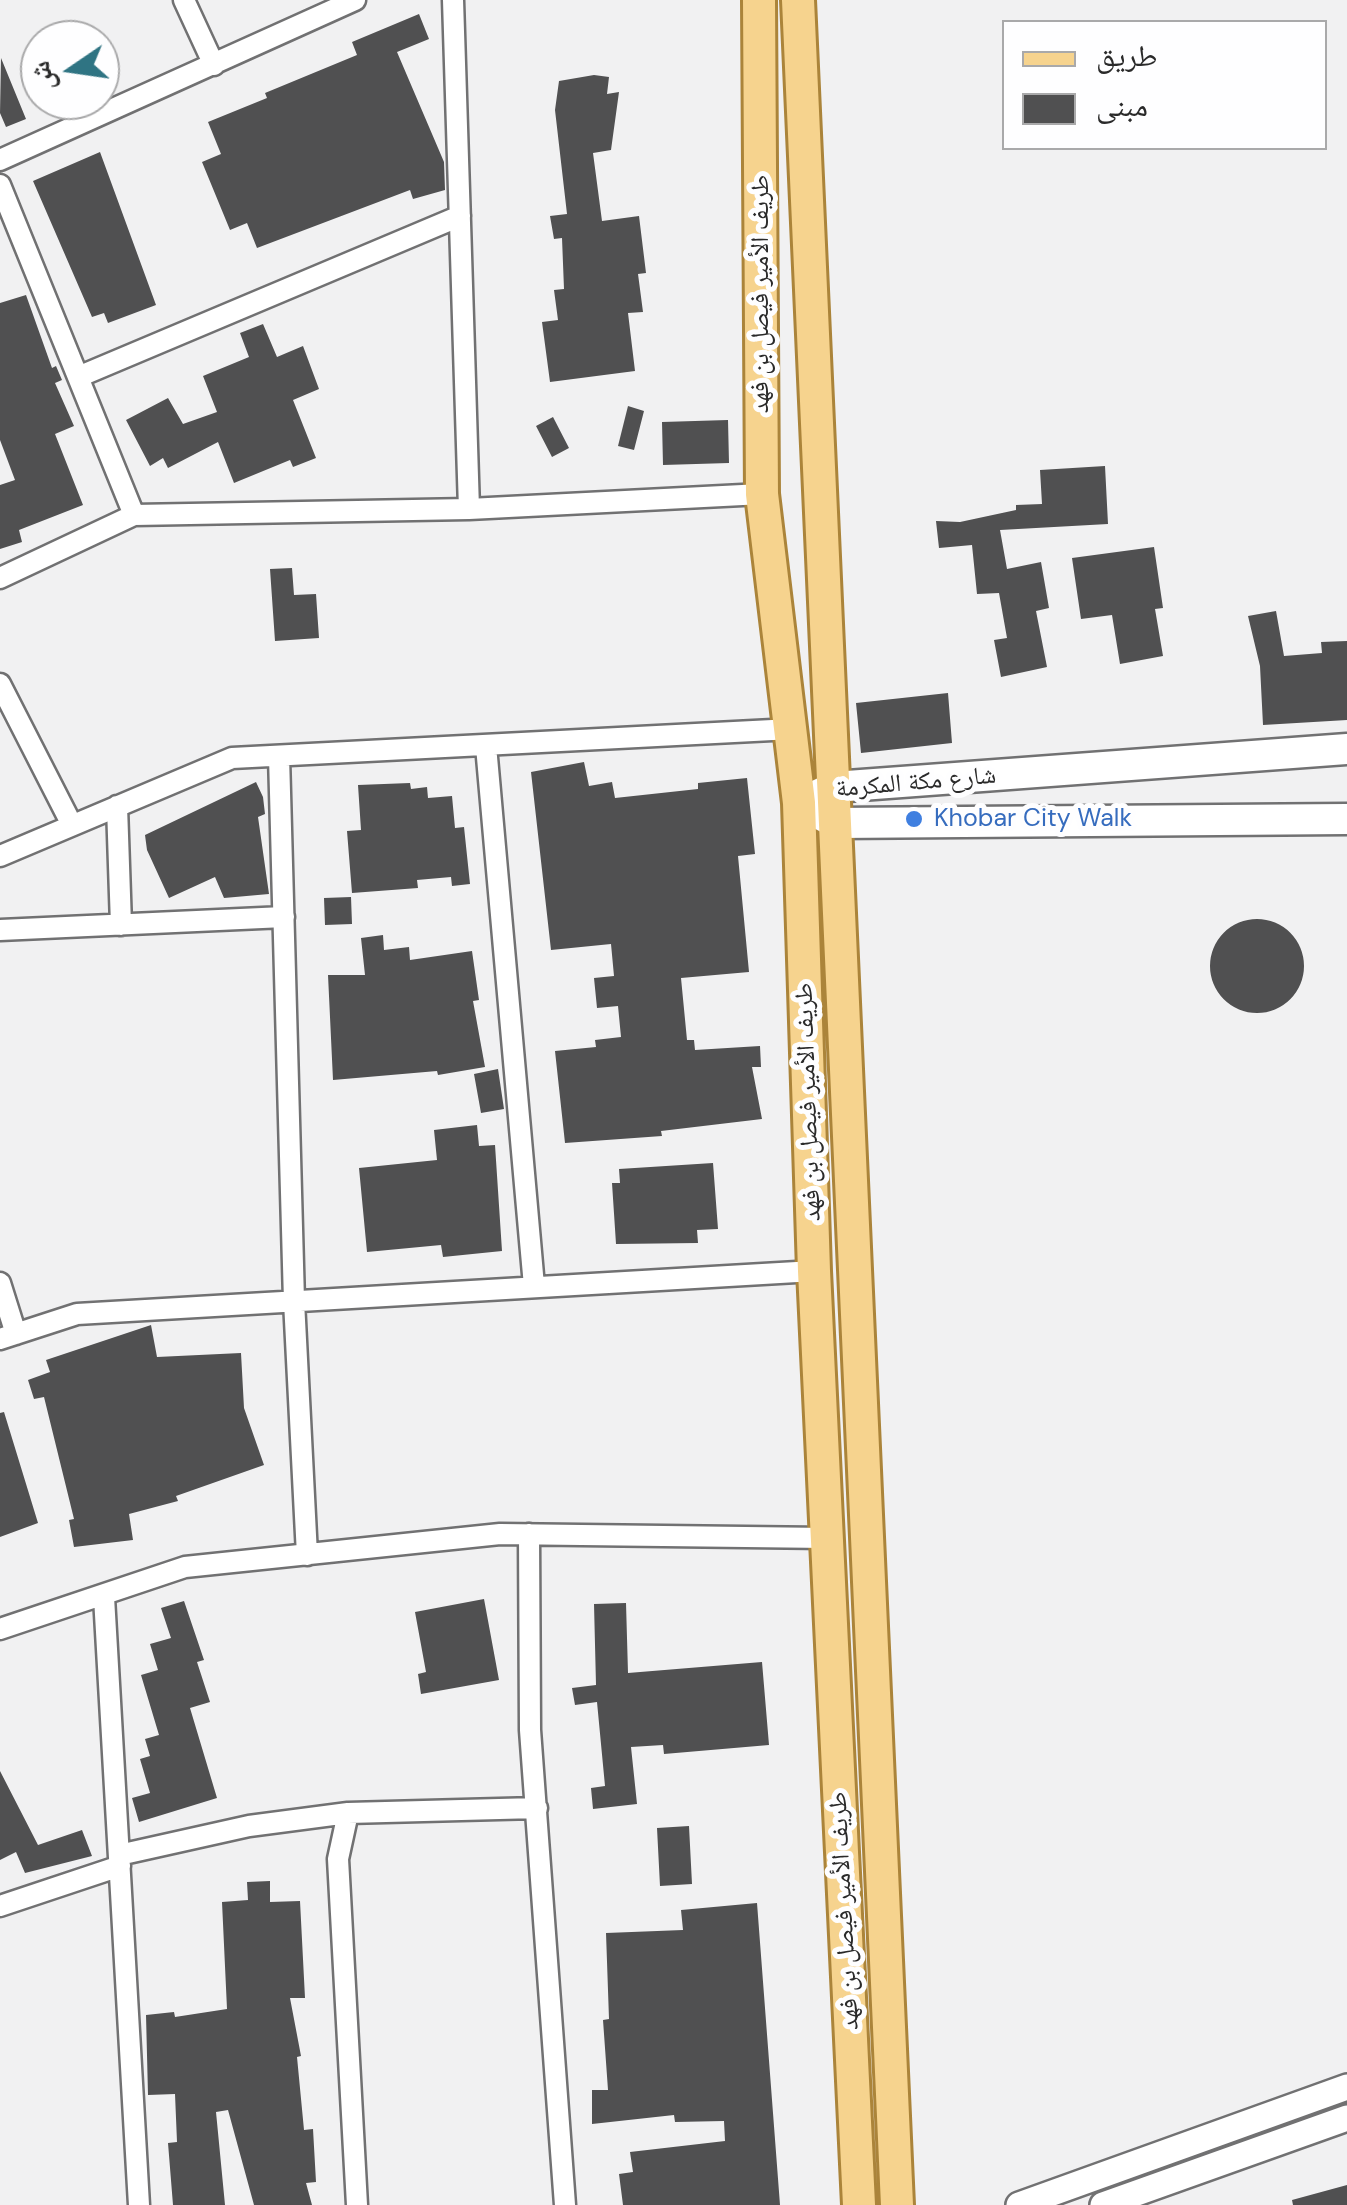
<!DOCTYPE html>
<html>
<head>
<meta charset="utf-8">
<style>
	body { margin:0 }
	#map { position:relative; width:1347px; height:2205px; overflow:hidden; background:#f1f1f2; font-family:"DM Sans","Noto Naskh Arabic",sans-serif }
	canvas { display:block }
	.legend { position:absolute; left:1002px; top:20px; width:325px; height:130px; box-sizing:border-box; background:#fefeff; border:2px solid #a9a9aa; margin:0; padding:12px 18px; list-style:none; font-size:30px; color:#2a2a2a }
	.legend li { display:flex; align-items:center; gap:20px; height:50px }
	.legend b { width:50px; border:2px solid #a9a9aa }
	.north { position:absolute; left:20px; top:20px; width:100px; height:100px; box-sizing:border-box; background:#fefeff; border:2px solid #a9a9aa; border-radius:50%; rotate:257deg; font-size:28px; font-weight:700; line-height:40px; text-align:center; color:#2a2a2a }
	.north::after { content:''; display:block; margin:auto; width:35px; height:45px; background:#2f7483; clip-path:polygon(50% 0,100% 100%,50% 72%,0 100%) }
</style>
</head>
<body>
<div id="map">
<canvas width="1347" height="2205"></canvas>
<ul class="legend">
<li><b style="height:12px;background:#f6d38e"></b>طريق</li>
<li><b style="height:28px;background:#505051"></b>مبنى</li>
</ul>
<div class="north">ش</div>
</div>
<script>
const g = document.querySelector('canvas').getContext('2d');
g.lineJoin = 'round';
function fillPath(path, color) {
  g.fillStyle = color;
  g.fill(path, 'evenodd');
}
function shape(rows) {
  const path = new Path2D();
  for (const r of rows) {
    if (r.length === 3) {
      path.moveTo(r[0] + r[2], r[1]);
      path.arc(r[0], r[1], r[2], 0, 2 * Math.PI);
      continue;
    }
    path.moveTo(r[0], r[1]);
    for (let i = 2; i < r.length; i += 2) path.lineTo(r[i], r[i + 1]);
  }
  return path;
}
function strokePath(path, color, width, dash) {
  g.strokeStyle = color;
  g.lineWidth = width;
  g.lineCap = dash ? 'butt' : 'round';
  g.setLineDash(dash || []);
  g.stroke(path);
}
function label(font, color, halo, rows, align = 'center') {
  g.font = font + ' "DM Sans","Noto Naskh Arabic",sans-serif';
  g.lineWidth = 10;
  g.setLineDash([]);
  g.textBaseline = 'middle';
  g.strokeStyle = halo;
  g.fillStyle = color;
  for (const [text, x, y, turn = 0] of rows) {
    g.save();
    g.translate(x, y);
    g.rotate((+turn || 0) * Math.PI / 180);
    g.textAlign = isNaN(turn) ? turn : align;
    if (halo) g.strokeText(text, 0, 0);
    g.fillText(text, 0, 0);
    g.restore();
  }
}
const building = shape([
	[419,14,429,39,397,52,444,162,445,190,413,199,410,190,257,248,247,223,230,230,202,162,221,154,208,122,267,98,265,93,357,55,352,42],
	[1,58,26,119,6,127,0,113],
	[594,75,609,77,607,94,619,92,611,150,593,153,602,221,639,216,646,273,638,274,643,312,628,313,635,371,550,382,542,322,558,320,554,290,564,289,562,238,554,239,550,216,567,214,555,110,559,81],
	[100,152,156,305,108,323,104,313,92,317,33,181],
	[26,295,52,368,56,366,62,380,55,383,74,426,55,434,83,505,19,530,22,542,0,549,0,485,15,480,0,440,0,303],
	[263,324,277,357,303,346,319,389,293,400,316,458,293,467,290,460,234,483,218,442,168,468,163,458,150,466,126,420,168,398,183,424,217,412,203,376,249,357,240,333],
	[628,406,644,411,634,450,618,446],
	[553,417,569,448,552,457,536,426],
	[728,420,729,463,663,465,662,422],
	[1105,466,1108,524,1000,530,1007,569,1041,562,1049,608,1036,611,1047,667,1001,677,994,640,1007,638,999,593,977,594,972,545,939,548,936,521,960,522,1016,510,1016,505,1042,504,1040,470],
	[1154,547,1163,608,1155,609,1163,656,1120,664,1112,615,1081,619,1072,558],
	[292,568,294,595,316,594,319,638,275,641,270,569],
	[1276,611,1284,656,1322,653,1321,642,1347,641,1347,720,1263,725,1260,666,1248,616],
	[948,693,952,743,861,753,856,703],
	[584,762,589,786,612,782,615,798,698,789,698,783,747,778,755,854,738,856,749,972,681,978,687,1040,694,1040,695,1050,760,1046,761,1067,752,1067,762,1119,661,1131,662,1136,565,1143,555,1051,596,1047,595,1040,621,1037,618,1006,597,1008,594,978,614,976,611,944,551,950,531,772],
	[256,782,263,797,265,814,258,817,269,894,224,898,215,877,169,898,147,850,145,835],
	[410,783,411,789,427,787,428,798,452,796,455,828,464,827,470,884,452,886,451,877,417,880,418,888,352,893,347,831,361,830,358,785],
	[351,897,352,924,325,925,324,898],
	[1257,966,47],
	[383,935,384,950,409,947,410,960,472,951,479,1000,473,1001,485,1067,438,1075,437,1071,333,1080,328,975,365,975,361,938],
	[498,1069,504,1109,481,1113,474,1074],
	[477,1125,479,1146,495,1145,502,1251,443,1257,441,1245,367,1252,359,1168,437,1160,434,1130],
	[713,1163,718,1229,697,1230,698,1243,616,1244,612,1183,620,1183,619,1169],
	[151,1325,157,1357,241,1353,244,1408,264,1465,176,1496,178,1501,129,1514,133,1540,74,1547,69,1520,74,1519,44,1397,34,1399,28,1380,50,1372,46,1360],
	[4,1412,38,1523,0,1537,0,1413],
	[484,1599,499,1680,421,1694,418,1674,426,1672,415,1612],
	[184,1601,204,1660,197,1662,210,1702,190,1708,217,1798,139,1822,132,1798,150,1793,140,1759,150,1756,145,1739,159,1735,141,1675,158,1670,150,1644,171,1638,161,1608],
	[626,1603,628,1673,762,1662,769,1745,664,1754,663,1745,631,1747,637,1804,593,1809,591,1788,605,1786,597,1702,575,1705,572,1688,596,1685,594,1604],
	[0,1771,38,1845,82,1830,92,1856,25,1873,16,1852,0,1860],
	[689,1826,692,1884,660,1886,657,1828],
	[270,1881,270,1902,300,1901,305,1998,290,1998,301,2056,297,2057,304,2130,313,2129,316,2182,306,2183,312,2205,254,2205,228,2110,216,2112,225,2205,173,2205,168,2143,177,2142,175,2094,148,2095,146,2015,174,2012,175,2017,227,2009,222,1902,248,1900,247,1882],
	[757,1903,780,2205,623,2205,619,2174,633,2172,630,2152,725,2141,724,2121,675,2122,674,2115,592,2124,592,2090,608,2090,603,2020,609,2019,606,1933,683,1930,681,1910],
	[1347,2185,1347,2205,1293,2205,1292,2200]
]);
const minor = shape([
	[184,0,214,65],
	[453,0,469,509],
	[0,160,355,0],
	[0,185,134,515],
	[78,377,460,216],
	[0,578,134,515,469,509,762,494],
	[0,684,72,825],
	[486,746,534,1286],
	[279,756,294,1301,307,1555],
	[117,806,121,925],
	[0,856,232,758,792,729],
	[0,930,284,917],
	[0,1283,16,1334],
	[0,1339,77,1314,814,1271],
	[529,1534,530,1730,565,2205],
	[104,1597,139,2205],
	[0,1629,185,1567,500,1534,827,1538],
	[348,1813,338,1859,357,2205],
	[119,1855,249,1826,348,1813,537,1808],
	[0,1906,120,1866]
]);
const tertiary = shape([
	[1019,2205,1347,2087],
	[1103,2205,1347,2118]
]);
const secondary = shape([
	[811,798,834,787,1347,749],
	[799,803,836,823,1347,819]
]);
const primary = shape([
	[759,0,762,494,799,803,814,1271,859,2205],
	[798,0,897,2205]
]);
const markers = [
	[914,819,10,"#3f7fe0"]
];
const streetNames = [
	["طريف الأمير فيصل بن فهد",761,294,-90],
	["شارع مكة المكرمة",916,783,-5],
	["طريف الأمير فيصل بن فهد",809,1102,-92],
	["طريف الأمير فيصل بن فهد",845,1911,-93]
];
const shopNames = [
	["Khobar City Walk",934,819]
];
fillPath(building, '#505051');
strokePath(minor, '#717172', 25);
strokePath(tertiary, '#717172', 30);
strokePath(secondary, '#717172', 35);
strokePath(primary, '#ab843a', 38);
strokePath(minor, '#fff', 20);
strokePath(tertiary, '#fff', 25);
strokePath(secondary, '#fff', 30);
strokePath(primary, '#f6d38e', 32);
for (const [x, y, r, color] of markers) {
  const dot = new Path2D();
  dot.arc(x, y, r, 0, 2 * Math.PI);
  g.fillStyle = color;
  g.fill(dot);
  strokePath(dot, '#fefeff', 4);
}
label('25px', '#2a2a2a', '#fefeff', streetNames);
label('25px', '#366cbe', '#fefeff', shopNames, 'left');
</script>
</body>
</html>
